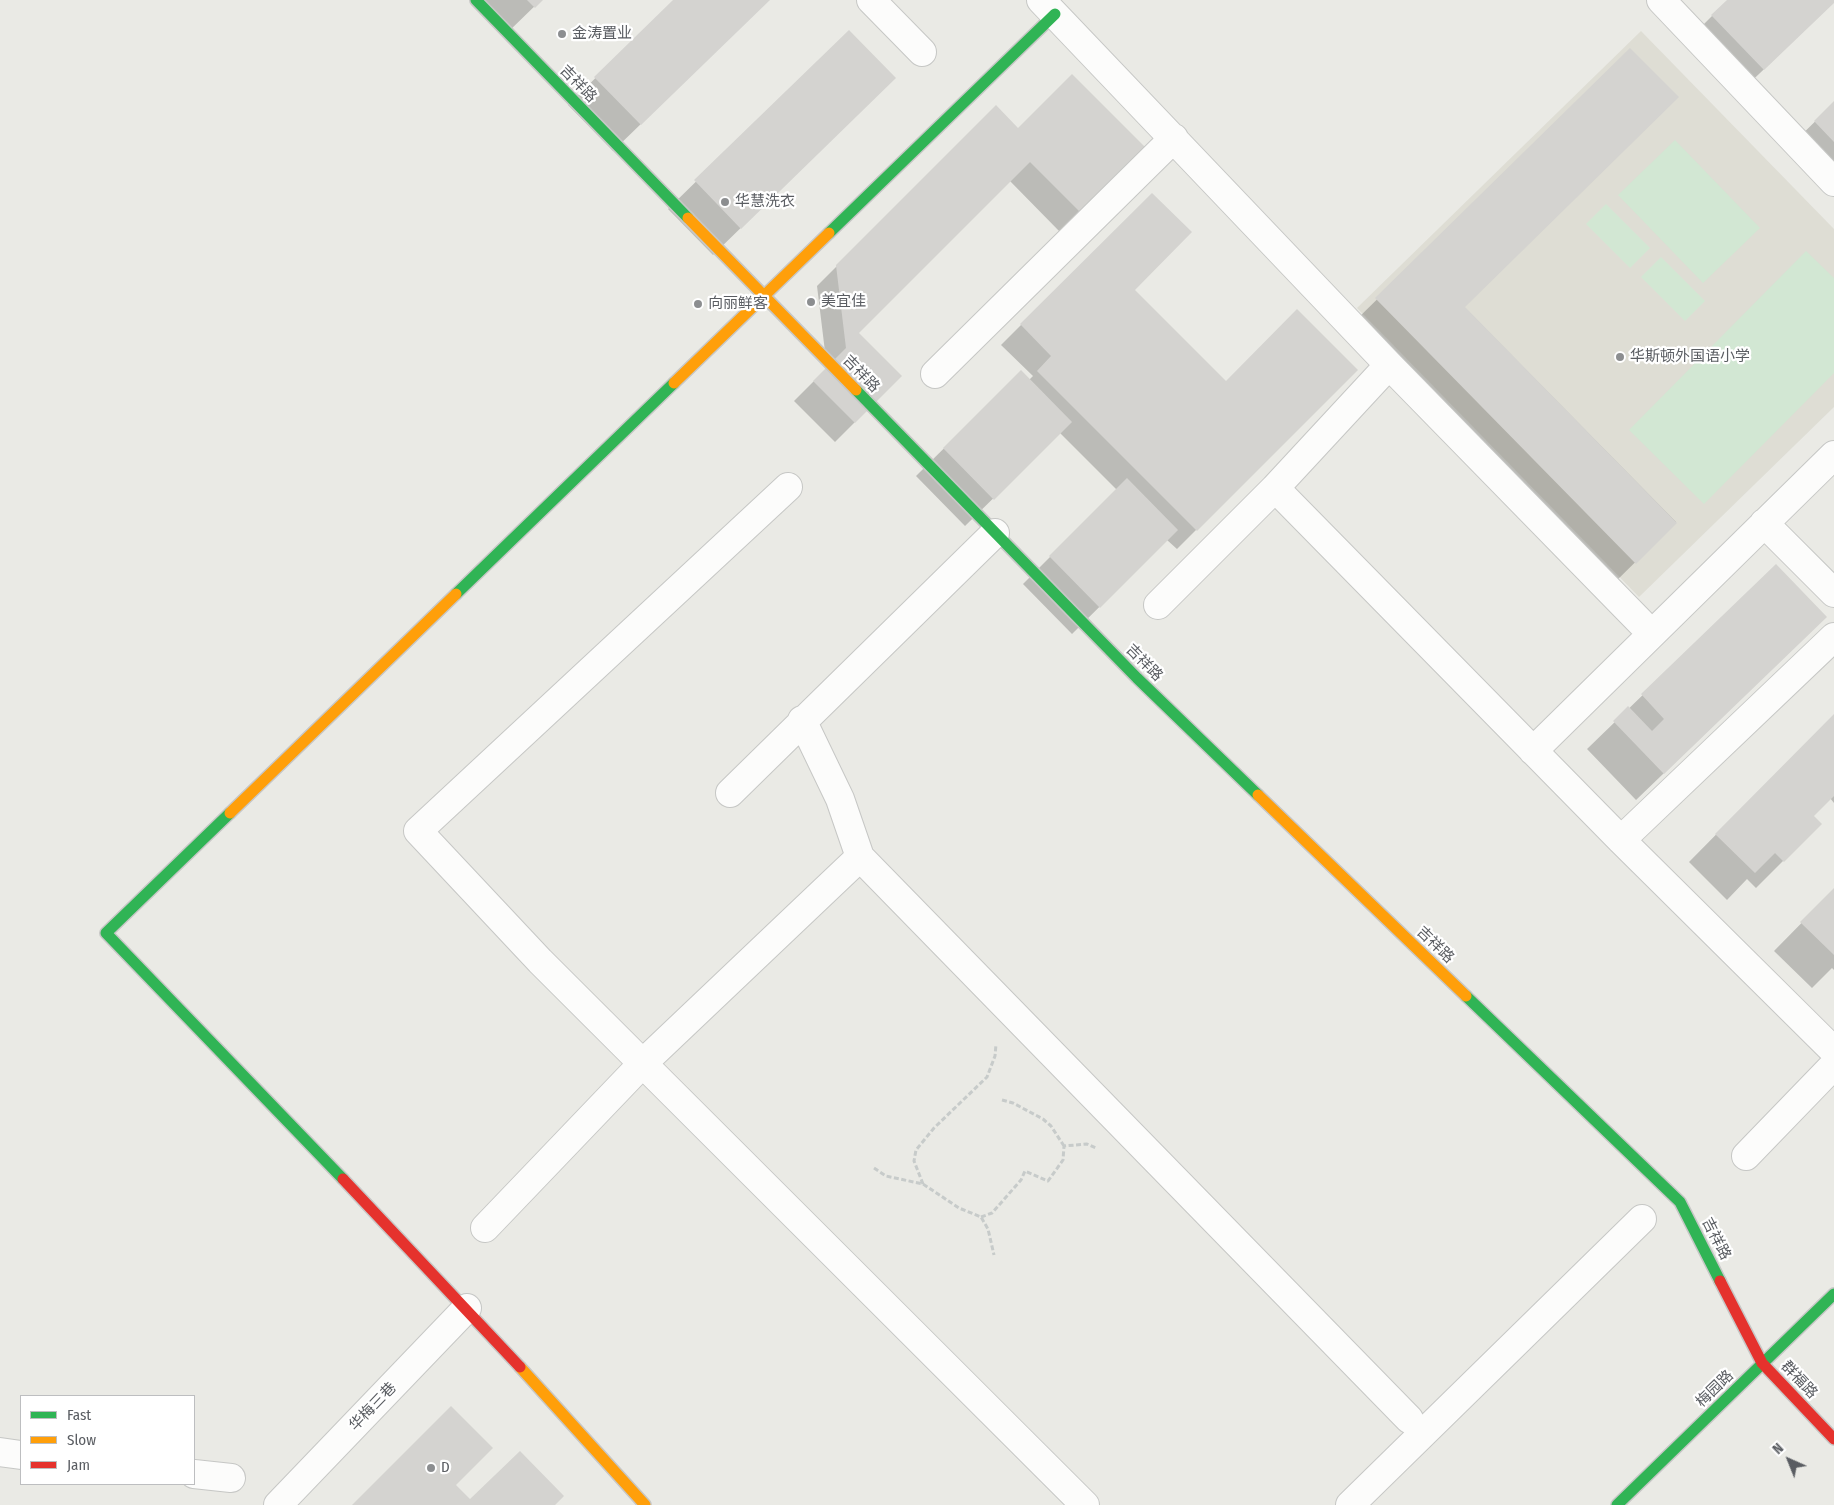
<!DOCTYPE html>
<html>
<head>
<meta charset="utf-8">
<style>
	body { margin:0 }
	#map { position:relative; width:1834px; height:1505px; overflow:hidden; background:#eaeae5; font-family:"Fira Sans Condensed",sans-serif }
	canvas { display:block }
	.legend { position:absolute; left:20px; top:1395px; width:175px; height:90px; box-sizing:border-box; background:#fff; border:1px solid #bdbec0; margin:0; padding:6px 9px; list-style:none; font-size:15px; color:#5a5d62 }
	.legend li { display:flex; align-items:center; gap:10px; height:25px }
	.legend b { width:25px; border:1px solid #bdbec0 }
	.north { position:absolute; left:1764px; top:1435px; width:50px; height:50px; -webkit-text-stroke:4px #fff; paint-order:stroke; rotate:316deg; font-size:14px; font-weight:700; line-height:20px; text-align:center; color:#5a5d62 }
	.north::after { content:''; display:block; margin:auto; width:18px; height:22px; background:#5a5d62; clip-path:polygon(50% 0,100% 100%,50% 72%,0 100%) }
</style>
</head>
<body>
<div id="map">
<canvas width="1834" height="1505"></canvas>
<ul class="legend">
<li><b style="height:6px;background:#30b455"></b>Fast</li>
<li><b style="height:6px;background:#ff9f0a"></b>Slow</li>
<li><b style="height:6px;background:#e5322d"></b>Jam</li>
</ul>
<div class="north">N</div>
</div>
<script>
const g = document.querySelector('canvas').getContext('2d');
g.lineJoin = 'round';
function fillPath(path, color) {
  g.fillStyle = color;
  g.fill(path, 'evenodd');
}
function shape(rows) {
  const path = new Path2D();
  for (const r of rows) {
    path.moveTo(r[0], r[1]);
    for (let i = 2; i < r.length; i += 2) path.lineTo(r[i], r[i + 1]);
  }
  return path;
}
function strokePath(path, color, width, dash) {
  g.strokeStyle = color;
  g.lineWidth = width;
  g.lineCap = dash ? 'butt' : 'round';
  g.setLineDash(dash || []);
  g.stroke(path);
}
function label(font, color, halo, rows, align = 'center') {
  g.font = font + ' "Fira Sans Condensed","Noto Sans SC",sans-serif';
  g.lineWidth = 4.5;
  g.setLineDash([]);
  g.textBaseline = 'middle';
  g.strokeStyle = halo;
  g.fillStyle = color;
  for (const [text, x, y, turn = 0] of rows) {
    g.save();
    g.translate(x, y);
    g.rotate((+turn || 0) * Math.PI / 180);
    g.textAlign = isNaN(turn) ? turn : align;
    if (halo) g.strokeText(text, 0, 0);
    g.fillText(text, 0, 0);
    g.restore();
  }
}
const education = shape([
	[1641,31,1834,229,1834,407,1639,597,1357,308]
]);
const green = shape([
	[1675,140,1760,228,1703,283,1618,195],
	[1606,204,1650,248,1630,268,1586,224],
	[1806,251,1834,278,1834,373,1704,504,1629,430],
	[1661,257,1705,301,1685,321,1641,277]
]);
const shadow = shape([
	[473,0,541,0,506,34],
	[675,0,769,0,613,151,568,105],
	[1728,0,1834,0,1834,2,1735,97,1684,44],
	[849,32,867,105,713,255,668,209],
	[1630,50,1464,307,1676,522,1607,590,1349,327],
	[1834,103,1834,197,1787,149],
	[996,107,1018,129,1144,148,1060,232,1009,180,857,333,901,376,835,442,794,401,827,368,817,286],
	[1152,194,1133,290,1226,382,1356,370,1177,549,1167,540,1072,634,1023,584,1117,490,1060,433,965,526,916,476,1021,372,1029,380,1033,376,1001,345],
	[1776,566,1798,644,1636,800,1587,749],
	[1834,715,1834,803,1830,798,1812,816,1820,824,1756,888,1747,879,1727,900,1689,862],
	[1834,890,1834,970,1832,968,1812,988,1774,951]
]);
const building = shape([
	[527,0,543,0,535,8],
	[673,0,770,0,641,125,594,77],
	[1727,0,1834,0,1834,3,1764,70,1711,15],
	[849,30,896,78,741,229,694,180],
	[1630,48,1679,97,1465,307,1677,523,1636,564,1375,298],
	[1072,74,1146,148,1081,213,1030,162,859,333,902,376,855,423,813,381,846,348,836,265,996,105,1018,128],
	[1834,101,1834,142,1814,121],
	[1152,193,1192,232,1135,290,1226,381,1297,309,1358,370,1197,531,1037,371,1051,356,1020,324],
	[1021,370,1072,422,994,500,943,448],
	[1127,478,1178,530,1100,608,1049,556],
	[1776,564,1827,617,1664,774,1613,721,1628,706,1652,731,1664,719,1641,694],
	[1834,714,1834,796,1814,816,1822,824,1784,862,1775,853,1755,873,1715,834],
	[1834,888,1834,955,1800,922],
	[451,1406,493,1448,456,1485,470,1499,520,1451,564,1496,555,1505,352,1505]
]);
const path = shape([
	[1002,1100,1013,1103,1043,1119,1051,1126,1064,1146],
	[874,1168,886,1176,923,1184,959,1208,981,1217,988,1229,994,1255],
	[923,1184,914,1161,916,1150,934,1128,987,1077,995,1056,996,1044],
	[981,1217,992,1213,1021,1180,1025,1171,1048,1181,1063,1160,1064,1146,1087,1144,1096,1148]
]);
const street = shape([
	[871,0,922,52],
	[1041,0,1389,365,1651,633],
	[1661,0,1834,182],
	[1389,365,1275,488,1621,840,1834,1051],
	[935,374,1174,138],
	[788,487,418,831,540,961,1085,1505],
	[1764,523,1834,593],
	[1158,605,1275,488],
	[1533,751,1834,455],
	[730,793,995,533],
	[1621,840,1834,637],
	[860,857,1409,1419],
	[1746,1156,1834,1065],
	[485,1228,643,1063,860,857,840,799,802,720],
	[0,1452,21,1455],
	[194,1474,231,1478],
	[278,1505,467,1308],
	[1350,1505,1642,1219]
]);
const fast = shape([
	[476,0,688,218],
	[829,233,1055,14],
	[856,390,1137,678,1258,795],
	[456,594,674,383],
	[230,813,106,933,343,1179],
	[1466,996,1680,1202,1720,1281],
	[1617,1505,1834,1294]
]);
const slow = shape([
	[688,218,856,390],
	[674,383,829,233],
	[1258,795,1466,996],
	[230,813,456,594],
	[520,1367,645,1505]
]);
const jam = shape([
	[343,1179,520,1367],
	[1720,1281,1762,1363,1834,1439]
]);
const markers = [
	[562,34,5,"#8c8e90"],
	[725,202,5,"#8c8e90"],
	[811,302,5,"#8c8e90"],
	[698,304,5,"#8c8e90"],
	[1620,357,5,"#8c8e90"],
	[431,1468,5,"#8c8e90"]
];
const poiNames = [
	["金涛置业",572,34],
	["华慧洗衣",735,202],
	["美宜佳",821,302],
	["向丽鲜客",708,304],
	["华斯顿外国语小学",1630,357],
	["D",441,1468]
];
const streetNames = [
	["吉祥路",578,84,46],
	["吉祥路",861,374,46],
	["吉祥路",1144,663,45],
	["吉祥路",1435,945,44],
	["吉祥路",1716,1239,63],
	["群福路",1799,1380,47],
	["梅园路",1715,1389,-44],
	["华梅三巷",373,1407,-46]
];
fillPath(education, '#deddd4');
fillPath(green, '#d2e7d3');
fillPath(shadow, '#0003');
fillPath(building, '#d4d3d0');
strokePath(street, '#c6c7c5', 30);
strokePath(fast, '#c7c7c6', 14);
strokePath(slow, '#c7c7c6', 14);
strokePath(jam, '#c7c7c6', 14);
strokePath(path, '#c7cbca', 3, [5, 2.5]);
strokePath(street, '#fcfcfb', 28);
strokePath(fast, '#30b455', 11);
strokePath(slow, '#ff9f0a', 11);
strokePath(jam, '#e5322d', 11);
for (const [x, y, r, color] of markers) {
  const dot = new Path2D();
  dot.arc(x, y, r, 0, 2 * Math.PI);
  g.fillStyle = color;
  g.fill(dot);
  strokePath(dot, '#fff', 2);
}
label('15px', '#5a5d62', '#fff', poiNames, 'left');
label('15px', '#5a5d62', '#fff', streetNames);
</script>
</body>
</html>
